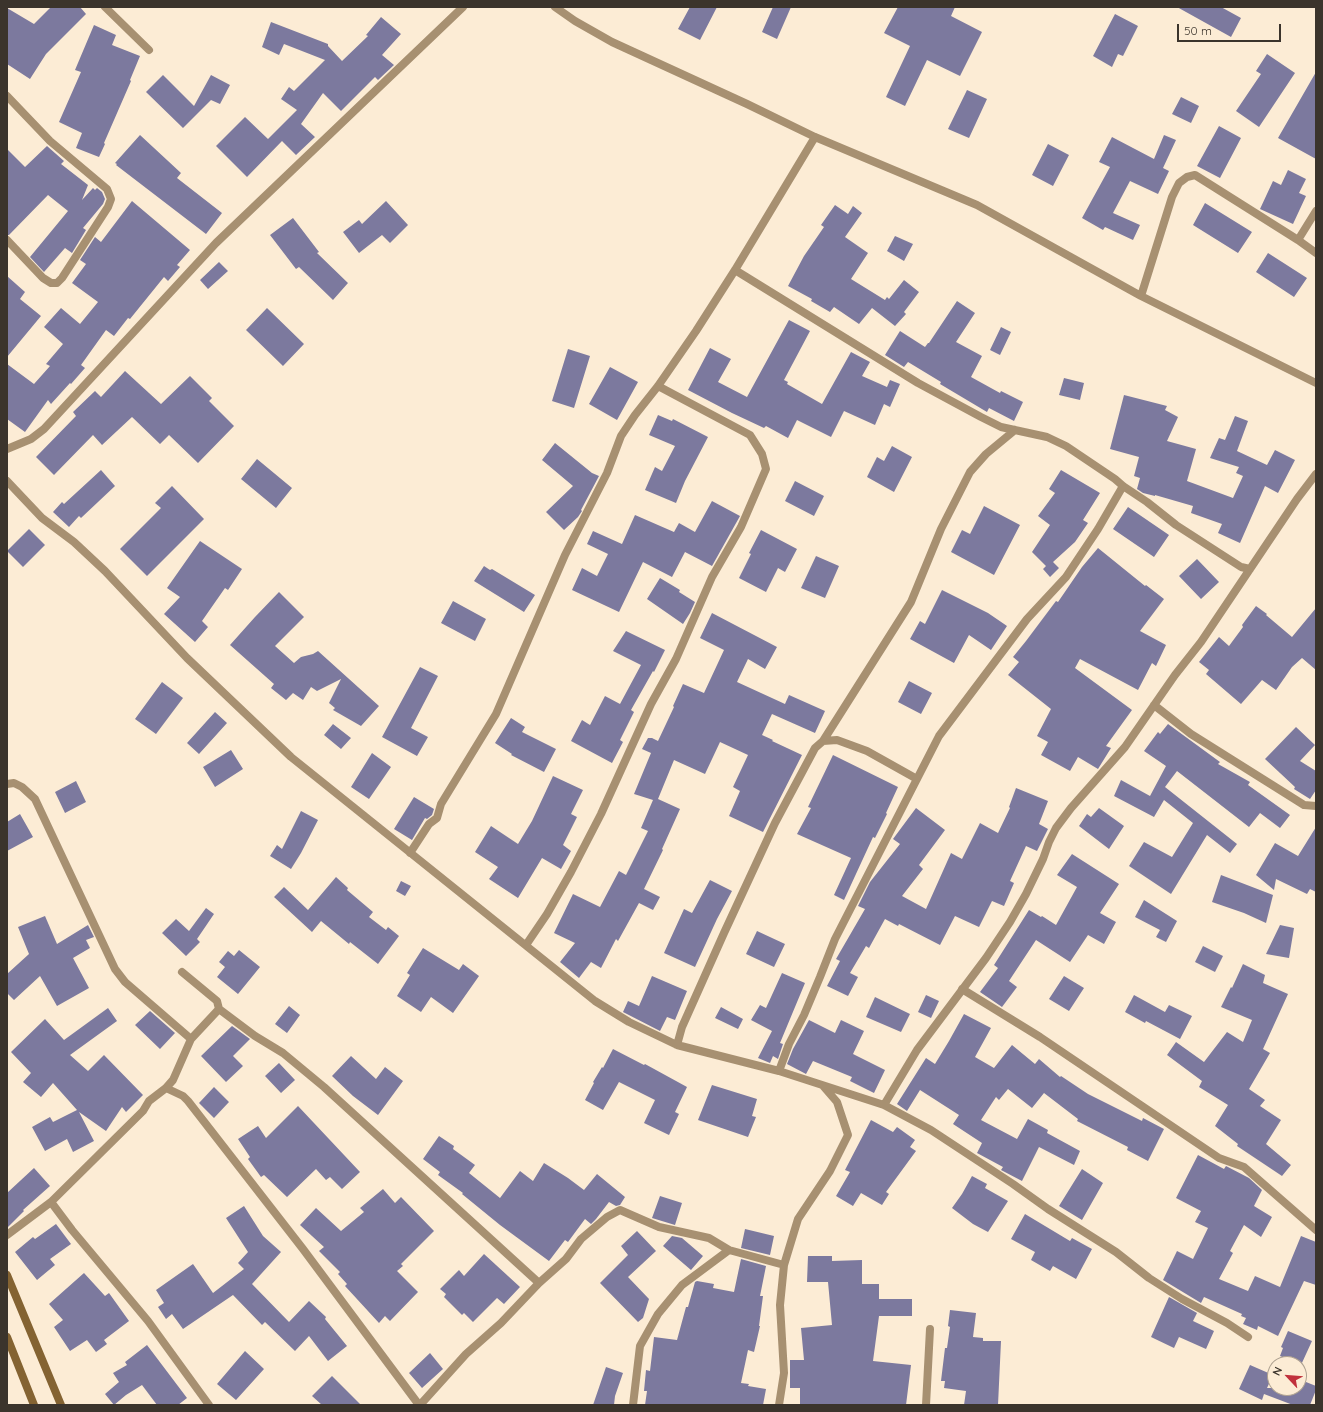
<!DOCTYPE html>
<html>
<head>
<meta charset="utf-8">
<style>
	body { margin:0 }
	#map { position:relative; width:1323px; height:1412px; overflow:hidden; background:#fcecd5; font-family:Quicksand,sans-serif }
	canvas { display:block }
	.frame { position:absolute; inset:0; border:8px solid #3b342c; pointer-events:none }
	.north { position:absolute; left:1267px; top:1356px; width:40px; height:40px; box-sizing:border-box; background:#fcecd5; border:1px solid #afa291; border-radius:50%; rotate:296deg; font-size:11px; font-weight:700; line-height:16px; text-align:center; color:#3b342c }
	.north::after { content:''; display:block; margin:auto; width:14px; height:18px; background:#c1313c; clip-path:polygon(50% 0,100% 100%,50% 72%,0 100%) }
	.scale { position:absolute; left:1177px; top:24px; width:104px; height:18px; box-sizing:border-box; border:2px solid #3b342c; border-top:0; padding-left:5px; font-size:12px; line-height:14px; white-space:nowrap; color:#3b342c; -webkit-text-stroke:3px #fcecd5; paint-order:stroke }
</style>
</head>
<body>
<div id="map">
<canvas width="1323" height="1412"></canvas>
<div class="frame"></div>
<div class="north">N</div>
<div class="scale">50 m</div>
</div>
<script>
const g = document.querySelector('canvas').getContext('2d');
g.lineJoin = 'round';
function fillPath(path, color) {
  g.fillStyle = color;
  g.fill(path, 'evenodd');
}
function shape(rows) {
  const path = new Path2D();
  for (const r of rows) {
    path.moveTo(r[0], r[1]);
    for (let i = 2; i < r.length; i += 2) path.lineTo(r[i], r[i + 1]);
  }
  return path;
}
function strokePath(path, color, width, dash) {
  g.strokeStyle = color;
  g.lineWidth = width;
  g.lineCap = dash ? 'butt' : 'round';
  g.setLineDash(dash || []);
  g.stroke(path);
}
const building = shape([
	[51,7,80,7,86,14,46,54,30,79,7,64,7,8,34,24],
	[690,7,717,7,700,40,678,29],
	[773,7,791,7,777,39,762,32],
	[898,7,955,7,951,16,982,32,960,76,927,60,905,106,886,97,910,46,884,33],
	[1177,7,1221,7,1241,18,1231,37],
	[1115,14,1138,26,1123,56,1118,54,1112,67,1093,56],
	[381,17,401,34,382,55,394,65,378,80,375,77,341,111,323,93,301,124,315,137,296,155,282,141,247,177,216,146,245,117,268,139,297,110,281,99,289,87,294,91,325,60,284,44,279,55,262,47,271,22,328,44,328,46,342,61,368,36,366,35],
	[94,25,116,35,112,45,140,56,130,80,131,81,104,143,105,144,99,157,76,148,82,133,59,122,81,72,75,70],
	[1267,54,1295,73,1259,127,1236,111,1261,74,1256,71],
	[1316,72,1316,159,1278,138],
	[163,75,194,106,211,75,230,85,220,104,211,100,183,128,146,92],
	[967,90,987,99,969,138,948,129],
	[1181,97,1199,106,1191,123,1172,114],
	[1219,126,1241,138,1220,178,1197,166],
	[140,135,181,173,177,178,222,213,206,234,116,165,117,164,115,163],
	[1164,135,1176,140,1163,168,1169,171,1158,194,1130,181,1113,213,1140,225,1133,240,1105,227,1103,230,1082,218,1110,167,1099,162,1112,137,1154,159],
	[1048,144,1069,155,1053,186,1032,175],
	[47,146,64,161,61,164,88,185,82,200,93,188,95,190,97,188,102,192,105,199,103,204,83,228,86,230,72,253,65,248,44,272,30,257,68,211,48,195,9,235,7,235,7,149,25,167],
	[1288,170,1306,179,1299,193,1306,196,1293,224,1260,209,1273,181,1281,185],
	[132,201,190,250,177,265,180,267,168,281,164,277,130,319,128,318,114,336,106,330,81,365,85,368,71,384,70,383,51,404,48,400,25,432,7,419,7,364,34,384,50,366,46,364,63,344,44,327,61,308,80,324,98,302,72,283,86,264,80,260,95,237,101,242],
	[386,201,408,225,390,243,382,235,359,253,343,232,359,220,362,224],
	[1205,203,1252,232,1238,253,1193,225],
	[835,205,848,214,853,206,862,213,845,237,868,253,851,279,885,300,887,297,889,299,904,280,919,292,904,312,906,314,895,326,872,308,859,324,834,307,830,312,811,301,812,299,788,286,804,256,824,227,821,225],
	[293,218,319,252,317,253,348,283,333,300,299,267,296,269,270,235],
	[895,236,913,244,904,261,887,251],
	[1268,253,1307,278,1294,297,1256,272],
	[219,262,228,271,208,289,200,280],
	[7,276,25,292,20,299,41,316,7,357],
	[957,301,975,313,956,342,982,356,971,377,1000,393,1001,391,1023,402,1014,421,989,408,987,412,940,384,941,382,908,362,904,367,885,355,900,331,925,347,928,343,929,343],
	[267,308,304,344,283,366,246,330],
	[789,320,810,331,784,380,788,382,787,384,822,404,851,352,870,362,862,376,887,387,890,380,900,384,890,407,884,404,875,425,844,411,831,437,797,420,788,438,766,426,764,428,732,413,688,390,710,348,731,359,718,382,747,397],
	[1001,327,1011,332,1000,355,990,350],
	[568,349,590,356,574,408,552,401],
	[610,367,638,382,617,420,589,404],
	[125,371,161,404,190,376,212,398,209,401,234,426,198,463,169,435,160,444,132,417,102,445,93,435,54,475,36,457,76,416,73,412,95,391,101,397],
	[1064,378,1084,383,1080,400,1059,395],
	[1124,395,1167,406,1165,410,1178,417,1167,441,1196,449,1187,481,1233,498,1243,476,1236,473,1239,467,1210,458,1219,438,1225,440,1235,416,1248,421,1237,451,1267,465,1275,450,1295,460,1278,493,1265,486,1240,543,1218,533,1222,524,1191,513,1193,506,1155,495,1155,496,1143,493,1137,489,1140,478,1134,476,1139,457,1110,449],
	[658,415,672,421,673,419,708,437,685,481,676,503,645,490,655,467,662,471,675,446,649,435],
	[555,443,592,473,599,476,581,510,582,511,578,517,564,530,546,512,573,486,542,460],
	[892,446,912,457,894,492,867,477,877,457,884,461],
	[257,459,292,488,276,508,241,479],
	[101,470,115,486,81,518,79,516,69,527,53,512,62,502,64,504],
	[1061,470,1100,493,1083,520,1088,523,1075,542,1053,562,1059,568,1050,577,1043,569,1046,566,1032,552,1050,525,1038,516,1055,493,1049,489],
	[795,481,824,496,814,516,785,501],
	[172,486,204,519,147,576,120,549,161,508,155,503],
	[712,501,740,516,712,566,685,552,672,577,643,562,619,612,572,590,582,568,597,576,608,554,587,544,593,531,622,544,635,515,674,532,679,523,695,532],
	[984,506,1020,525,994,575,951,552,962,530,970,534],
	[1128,507,1169,535,1154,557,1113,529],
	[29,529,45,545,23,567,7,551],
	[761,530,797,549,785,572,778,568,766,592,739,578,751,554,749,553],
	[200,541,242,569,228,590,225,588,202,621,208,627,195,642,164,614,180,597,167,588],
	[1098,548,1145,586,1146,585,1164,599,1140,631,1166,645,1156,666,1152,663,1138,690,1080,659,1075,668,1132,710,1106,746,1111,748,1098,769,1078,757,1070,771,1041,755,1048,742,1037,736,1051,709,1008,675,1019,662,1013,657,1026,641,1056,601,1058,602,1082,567],
	[816,556,839,566,825,598,801,588],
	[1197,559,1219,582,1201,599,1179,576],
	[484,566,490,570,492,569,535,595,524,612,474,581],
	[660,578,680,590,679,592,695,602,690,613,683,624,647,599],
	[942,590,988,613,1007,626,991,650,969,635,954,663,910,639,920,621,925,624],
	[279,592,304,617,275,646,294,663,301,657,313,654,318,651,379,706,361,726,333,710,335,708,329,703,341,679,317,691,311,687,303,700,293,693,286,700,271,688,274,684,230,645,255,617],
	[453,601,486,619,475,641,441,623],
	[1256,606,1267,614,1266,615,1292,637,1316,608,1316,670,1302,658,1292,667,1276,690,1262,680,1241,704,1206,674,1209,670,1199,662,1219,637,1229,646,1243,627,1242,625],
	[712,613,777,647,765,669,748,659,737,682,785,704,789,695,825,711,815,733,772,714,762,735,773,740,772,741,802,755,763,832,729,816,740,791,733,787,748,755,720,742,705,774,674,760,658,799,680,809,662,849,663,850,644,889,660,897,653,910,639,903,618,941,616,939,601,968,591,962,579,978,560,962,575,943,554,933,573,894,600,907,619,871,626,875,648,831,641,828,653,800,634,794,651,753,642,749,648,738,652,738,658,741,674,707,673,706,683,684,704,693,724,650,700,638],
	[626,631,665,650,654,672,653,671,631,710,634,712,620,740,623,742,612,763,571,741,582,720,590,725,605,696,620,704,641,665,613,651],
	[420,667,438,676,411,728,428,737,417,756,382,737],
	[909,681,932,693,921,714,898,702],
	[162,682,183,698,156,734,135,719],
	[215,712,227,723,199,754,187,743],
	[511,718,525,727,522,732,556,749,544,772,511,755,512,754,495,743],
	[333,724,351,738,341,749,324,735],
	[1168,724,1220,762,1218,764,1250,782,1248,785,1290,815,1280,828,1260,813,1249,827,1177,771,1165,787,1237,844,1230,853,1207,835,1171,894,1129,866,1144,842,1172,857,1193,823,1164,800,1154,817,1114,796,1121,780,1150,796,1166,766,1144,751,1158,732,1160,734],
	[1296,727,1315,745,1300,761,1316,771,1316,790,1310,799,1294,789,1295,787,1265,759],
	[231,750,243,769,215,787,203,767],
	[372,753,391,767,369,799,351,787],
	[833,755,898,787,886,813,887,814,875,838,873,837,844,900,834,895,851,858,797,834,811,808,808,807],
	[553,776,583,790,571,814,577,817,563,845,571,851,561,869,542,858,518,898,489,879,498,867,475,852,491,826,518,844,532,821],
	[76,781,86,802,65,813,55,792],
	[1016,788,1048,801,1039,824,1048,829,1037,851,1026,846,1010,881,1014,883,1004,906,992,901,979,927,955,916,940,945,899,924,898,926,885,919,869,948,866,946,850,973,858,977,848,996,827,986,840,961,836,959,865,909,858,906,870,882,900,844,893,839,916,808,945,830,919,865,923,869,902,896,926,909,951,853,962,859,980,823,998,833,1010,808,1009,807],
	[414,797,434,809,432,815,427,819,425,818,412,840,394,829],
	[1099,808,1124,826,1109,849,1079,826,1087,814,1091,817],
	[301,811,318,820,301,853,291,869,270,856,277,845,282,849],
	[20,814,33,837,7,851,7,822],
	[1316,827,1316,892,1310,889,1307,894,1276,879,1274,890,1256,875,1275,843,1298,856],
	[1072,854,1119,884,1100,913,1116,922,1104,944,1088,935,1070,962,1036,940,1009,981,1017,987,1002,1007,980,992,998,968,994,965,1029,910,1041,917,1042,916,1056,925,1077,887,1057,875],
	[1221,875,1273,895,1266,923,1244,913,1212,902],
	[336,877,348,888,347,890,373,912,369,917,386,930,388,927,399,936,378,964,350,942,349,944,321,921,312,932,274,897,284,887,308,910],
	[710,880,732,891,717,919,695,967,664,953,684,909,692,913],
	[401,881,411,886,405,896,396,891],
	[1144,900,1177,921,1166,942,1156,937,1160,930,1135,917],
	[206,908,214,914,197,939,200,942,186,956,162,933,176,919,189,931],
	[45,916,57,944,88,925,94,937,86,940,90,948,73,958,89,988,57,1006,40,976,14,1000,7,993,7,974,29,954,18,927],
	[1280,925,1294,928,1289,958,1266,954],
	[757,931,785,944,774,967,746,954],
	[1203,946,1223,956,1215,972,1195,962],
	[423,948,459,970,463,964,479,976,453,1013,431,997,421,1012,397,996,410,975,407,973],
	[239,950,260,967,238,994,217,977,225,967,219,962,228,951,234,956],
	[1243,964,1265,975,1263,983,1288,994,1263,1049,1270,1053,1249,1089,1265,1100,1260,1106,1281,1120,1266,1144,1291,1165,1282,1176,1237,1146,1238,1144,1215,1126,1228,1105,1199,1087,1202,1081,1167,1055,1176,1042,1204,1062,1227,1032,1243,1042,1252,1020,1221,1007,1231,987,1232,988],
	[782,973,805,983,780,1043,783,1044,778,1059,773,1056,770,1063,758,1058,772,1031,751,1020,760,1005,766,1008],
	[652,976,687,991,675,1020,667,1017,660,1031,623,1012,628,1001,639,1006],
	[1064,976,1084,988,1069,1011,1049,999],
	[926,995,939,1001,931,1018,918,1012],
	[1134,995,1165,1012,1169,1005,1192,1016,1180,1039,1146,1021,1145,1023,1125,1012],
	[875,997,910,1014,901,1032,866,1017],
	[289,1006,300,1015,287,1033,275,1024],
	[721,1007,743,1019,738,1029,715,1018],
	[108,1008,117,1021,70,1055,88,1071,104,1055,143,1095,126,1112,122,1107,106,1131,79,1112,94,1141,73,1152,67,1139,45,1151,32,1127,50,1117,53,1122,77,1110,53,1083,41,1097,23,1082,31,1073,11,1052,45,1019,64,1040],
	[150,1011,175,1033,160,1049,135,1025],
	[964,1014,991,1028,975,1057,994,1068,1012,1045,1035,1064,1039,1059,1060,1077,1061,1076,1088,1094,1142,1121,1143,1118,1164,1129,1148,1161,1127,1150,1128,1147,1077,1121,1078,1119,1044,1093,1032,1108,1008,1089,999,1100,996,1097,981,1120,1017,1139,1028,1119,1048,1130,1047,1133,1080,1151,1074,1165,1039,1147,1022,1181,1001,1170,1003,1167,977,1153,982,1143,953,1124,959,1115,920,1090,907,1111,897,1104,926,1058,935,1064,949,1041],
	[809,1020,835,1033,841,1020,864,1031,853,1054,885,1070,874,1093,850,1081,852,1077,813,1061,806,1074,787,1064,793,1049],
	[232,1026,250,1039,233,1056,243,1066,226,1082,201,1056],
	[613,1049,644,1065,645,1064,687,1087,675,1112,679,1114,669,1135,644,1123,655,1100,619,1082,603,1110,585,1100,594,1083,593,1082,602,1067,603,1068],
	[351,1056,376,1079,385,1067,403,1081,378,1115,353,1096,332,1076],
	[279,1063,295,1080,281,1093,265,1076],
	[712,1085,757,1099,752,1116,756,1117,748,1137,698,1120],
	[214,1087,229,1102,214,1118,199,1103],
	[298,1106,360,1172,342,1189,330,1177,326,1180,316,1169,287,1197,264,1175,261,1177,248,1159,250,1157,238,1139,258,1126,266,1138],
	[871,1120,893,1132,897,1127,915,1140,910,1147,916,1151,886,1192,889,1194,882,1205,861,1193,853,1206,836,1196,850,1172,845,1170],
	[439,1136,454,1146,453,1149,475,1165,469,1173,500,1198,520,1171,533,1181,544,1163,568,1178,584,1190,597,1174,625,1197,620,1205,616,1206,609,1202,596,1219,591,1224,585,1219,568,1242,565,1240,549,1261,500,1225,462,1194,463,1193,438,1175,440,1172,423,1159],
	[1198,1155,1224,1169,1226,1166,1249,1178,1262,1190,1254,1206,1272,1217,1261,1237,1244,1225,1230,1251,1233,1253,1219,1279,1248,1291,1255,1276,1280,1287,1301,1236,1316,1242,1316,1285,1304,1281,1278,1336,1258,1326,1257,1330,1243,1324,1246,1318,1241,1316,1242,1314,1204,1297,1201,1303,1163,1280,1177,1251,1193,1259,1208,1228,1195,1222,1201,1211,1176,1198],
	[34,1168,50,1186,23,1210,24,1211,7,1228,7,1193],
	[1082,1169,1103,1183,1082,1220,1059,1206],
	[972,1176,987,1184,985,1188,1008,1201,988,1232,973,1224,952,1208,962,1194],
	[383,1189,395,1203,401,1197,434,1231,401,1264,403,1266,397,1271,418,1292,390,1321,385,1316,379,1323,345,1286,347,1284,338,1274,340,1272,319,1251,324,1247,300,1225,316,1208,341,1231,364,1212,360,1208],
	[660,1196,682,1203,675,1225,652,1218],
	[244,1206,263,1236,281,1252,252,1284,289,1322,309,1301,326,1317,325,1319,347,1346,328,1361,309,1336,295,1351,265,1322,262,1325,233,1295,183,1329,172,1314,166,1319,158,1307,164,1303,156,1290,193,1264,213,1293,244,1269,238,1263,248,1252,226,1218],
	[1025,1214,1070,1241,1072,1238,1092,1249,1076,1279,1053,1266,1050,1271,1031,1260,1035,1252,1011,1239],
	[56,1224,71,1244,50,1259,55,1265,37,1280,15,1252,33,1237,35,1239],
	[745,1229,774,1236,770,1255,741,1248],
	[637,1231,656,1251,628,1277,649,1299,643,1318,638,1322,600,1283,628,1255,621,1246],
	[672,1236,682,1238,703,1256,691,1270,663,1246],
	[484,1254,520,1287,504,1304,497,1298,473,1322,464,1313,462,1315,444,1297,446,1294,440,1289,459,1270,464,1276],
	[808,1256,832,1256,832,1261,862,1260,862,1284,879,1284,879,1299,912,1299,912,1316,879,1316,873,1361,911,1365,906,1405,800,1405,800,1388,790,1388,790,1360,804,1360,801,1328,832,1325,828,1282,807,1282],
	[741,1259,766,1266,760,1296,763,1296,759,1326,760,1326,754,1352,748,1350,741,1383,749,1384,748,1386,766,1389,763,1405,645,1405,647,1391,644,1391,646,1370,650,1371,654,1337,677,1340,686,1307,688,1307,695,1282,697,1281,714,1284,713,1288,734,1292],
	[84,1273,105,1296,109,1293,129,1321,104,1340,107,1344,96,1352,87,1340,70,1351,54,1327,63,1320,49,1304],
	[1169,1297,1197,1313,1193,1321,1214,1331,1206,1349,1179,1337,1174,1348,1151,1337],
	[950,1310,976,1313,973,1337,983,1338,983,1341,1001,1341,998,1405,964,1405,966,1391,944,1388,945,1381,941,1381,945,1348,947,1348,950,1327,948,1326],
	[1288,1331,1312,1341,1301,1365,1280,1356,1283,1348,1281,1347],
	[147,1345,187,1398,178,1405,157,1405,142,1385,126,1395,114,1405,105,1394,119,1382,113,1373,127,1365,125,1362],
	[245,1351,264,1369,236,1400,217,1384],
	[430,1353,443,1369,422,1388,409,1373],
	[1250,1365,1273,1375,1267,1388,1299,1388,1301,1380,1316,1386,1316,1390,1310,1405,1293,1405,1264,1394,1262,1400,1239,1389],
	[606,1367,623,1373,615,1396,614,1405,593,1405],
	[332,1376,361,1405,322,1405,312,1396]
]);
const street = shape([
	[105,7,149,50],
	[555,7,575,21,612,42,747,104,815,137,977,205,1141,296,1316,383],
	[7,96,50,141,107,189,111,199,108,207,62,278,57,283,51,283,43,278,7,240],
	[1298,240,1316,253],
	[735,270,918,383,981,417,1001,427,1047,437,1066,446,1115,479,1123,486,1147,502,1176,525,1241,567,1250,569],
	[1141,296,1172,197,1179,183,1187,177,1195,175,1298,240,1316,211],
	[7,449,31,439,44,429,216,243,463,7],
	[7,481,42,518,74,542,105,571,187,658,291,757,595,1001,629,1022,677,1045,779,1071,884,1105,931,1130,1013,1184,1048,1209,1116,1252,1149,1278,1182,1299,1227,1323,1248,1337],
	[1154,705,1191,734,1304,805,1316,806],
	[823,741,911,602,941,529,970,472,986,454,1015,430],
	[7,784,14,783,22,787,35,799,115,969,125,982,191,1039],
	[410,853,429,824,437,818,441,804,496,714,565,555,607,473,621,436,635,415,658,386,696,331,735,270,815,137],
	[526,945,547,914,571,872,601,814,651,704,676,659,712,577,741,527,766,469,762,454,750,435,658,386],
	[182,972,217,1001,219,1009,255,1036,283,1053,324,1087,539,1283],
	[962,989,1040,1037,1219,1158,1244,1167,1316,1230],
	[677,1045,682,1027,724,933,775,823,815,748,823,741,837,740,867,751,917,779],
	[779,1071,789,1044,804,1015,820,977,835,939,939,736,1027,619,1066,577,1098,529,1123,486],
	[166,1088,173,1080,191,1039,219,1009],
	[884,1105,917,1050,986,958,1010,922,1026,894,1043,859,1049,842,1056,828,1071,808,1125,747,1175,675,1201,642,1297,499,1316,474],
	[7,1235,51,1202],
	[209,1405,148,1321,72,1230,51,1202,143,1111,149,1101,166,1088,183,1096,188,1101,303,1249,419,1405],
	[420,1405,466,1354,501,1323,539,1283,566,1259,581,1239,607,1217,620,1210,659,1227,709,1238,729,1250,784,1265],
	[633,1405,640,1346,658,1314,682,1285,729,1250],
	[779,1405,784,1373,780,1305,784,1265,798,1219,830,1171,848,1135,837,1102,824,1087],
	[926,1405,930,1329]
]);
const secondary = shape([
	[7,1275,61,1405],
	[7,1337,34,1405]
]);
fillPath(building, '#7c799e');
strokePath(street, '#a79071', 8);
strokePath(secondary, '#846332', 8);
</script>
</body>
</html>
